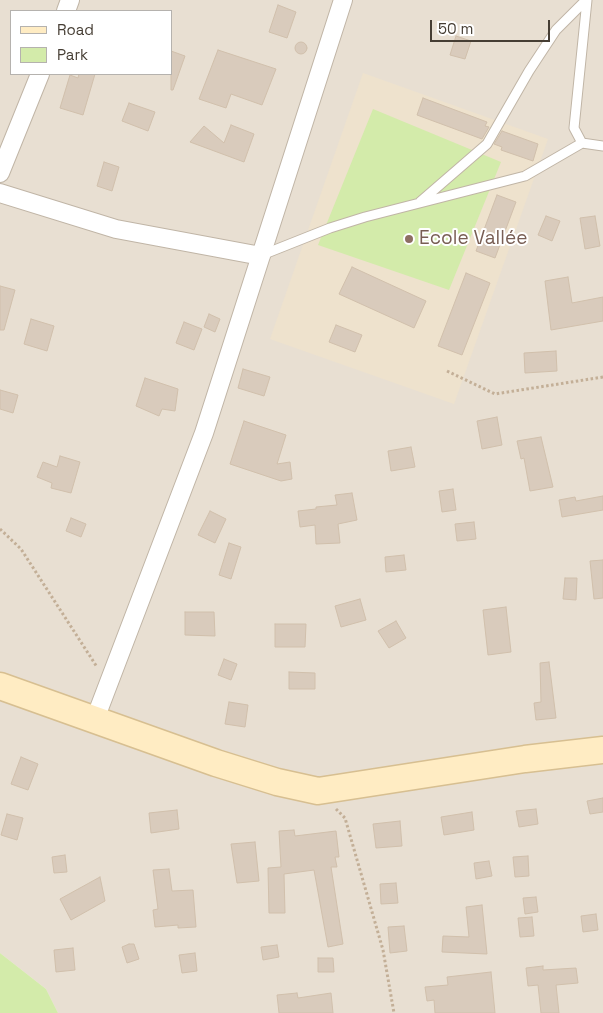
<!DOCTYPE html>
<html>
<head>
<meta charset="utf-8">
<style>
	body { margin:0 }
	#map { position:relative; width:603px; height:1013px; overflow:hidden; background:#f4eee5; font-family:"Space Grotesk",sans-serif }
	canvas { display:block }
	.legend { position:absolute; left:10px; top:10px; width:162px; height:65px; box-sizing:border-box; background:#fff; border:1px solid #b5b2ae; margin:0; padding:6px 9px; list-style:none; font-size:15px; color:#463e34 }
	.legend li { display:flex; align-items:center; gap:10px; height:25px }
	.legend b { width:25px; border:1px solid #b5b2ae }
	.scale { position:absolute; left:430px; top:20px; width:120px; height:22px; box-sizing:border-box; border:2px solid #463e34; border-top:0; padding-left:6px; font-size:15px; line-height:18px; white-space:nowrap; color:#463e34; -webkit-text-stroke:4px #fff; paint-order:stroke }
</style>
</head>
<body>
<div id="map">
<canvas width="603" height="1013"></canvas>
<ul class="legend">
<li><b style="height:6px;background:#ffecc3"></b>Road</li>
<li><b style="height:14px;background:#d3ebaa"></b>Park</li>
</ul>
<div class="scale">50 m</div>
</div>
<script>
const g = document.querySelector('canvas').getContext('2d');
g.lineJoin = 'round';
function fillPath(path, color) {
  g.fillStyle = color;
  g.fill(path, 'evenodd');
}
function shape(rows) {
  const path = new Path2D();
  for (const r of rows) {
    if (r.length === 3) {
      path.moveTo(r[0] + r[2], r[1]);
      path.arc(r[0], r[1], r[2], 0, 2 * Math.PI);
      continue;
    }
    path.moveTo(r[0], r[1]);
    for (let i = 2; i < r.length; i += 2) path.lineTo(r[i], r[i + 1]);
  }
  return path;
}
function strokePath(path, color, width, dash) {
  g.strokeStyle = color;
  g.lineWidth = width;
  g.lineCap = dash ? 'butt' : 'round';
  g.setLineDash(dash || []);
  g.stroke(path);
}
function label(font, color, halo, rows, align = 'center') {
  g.font = font + ' "Space Grotesk",sans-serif';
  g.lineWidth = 4;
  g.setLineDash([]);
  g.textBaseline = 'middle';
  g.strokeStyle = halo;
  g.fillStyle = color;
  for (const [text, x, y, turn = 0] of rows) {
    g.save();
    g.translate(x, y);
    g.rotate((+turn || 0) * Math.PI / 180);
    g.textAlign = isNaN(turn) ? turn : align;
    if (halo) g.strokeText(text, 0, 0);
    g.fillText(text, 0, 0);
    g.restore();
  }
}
const residential = shape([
	[0,0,603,0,603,1013,58,1013,46,989,0,953],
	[11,11,171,11,171,74,11,74]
]);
const education = shape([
	[363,73,548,139,454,404,270,339]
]);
const green = shape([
	[373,109,501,162,449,290,318,245],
	[0,953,46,989,58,1013,0,1013]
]);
const building = shape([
	[278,5,296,12,287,38,269,32,278,5],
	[456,36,471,41,465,59,450,55,456,36],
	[301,48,6],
	[218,50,276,69,262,105,231,94,226,108,199,99,218,50],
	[171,51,185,56,173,90,171,90,171,51],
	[79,74,95,74,83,115,60,108,70,75,78,78,79,74],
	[423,98,487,122,485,126,489,127,482,139,417,115,423,98],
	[129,103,155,112,148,131,122,121,129,103],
	[231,125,254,134,244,162,190,142,204,126,224,143,231,125],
	[502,131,538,144,533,161,501,150,502,147,494,144,502,131],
	[104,162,119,167,112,191,97,186,104,162],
	[497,195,516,202,495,258,476,251,497,195],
	[546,216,560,221,552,241,538,235,546,216],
	[595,216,600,246,585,249,580,218,595,216],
	[352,267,426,301,414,328,339,294,352,267],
	[466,273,490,283,462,355,438,346,466,273],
	[568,277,572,303,603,297,603,321,551,330,545,281,568,277],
	[0,286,15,290,4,330,0,330,0,286],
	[209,314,220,319,215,332,204,327,209,314],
	[31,319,54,326,47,351,24,344,31,319],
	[184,322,202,329,194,350,176,343,184,322],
	[336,325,362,335,355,352,329,342,336,325],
	[556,351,557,371,525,373,524,353,556,351],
	[243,369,270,377,264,396,238,388,243,369],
	[145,378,178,389,175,411,162,409,159,416,136,406,145,378],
	[0,390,18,395,13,413,0,409,0,390],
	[497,417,502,445,482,449,477,421,497,417],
	[244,421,286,435,277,464,290,462,292,479,281,481,230,464,244,421],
	[541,437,553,487,530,491,524,458,521,459,517,441,541,437],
	[411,447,415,467,391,471,388,451,411,447],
	[60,456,80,462,71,493,51,488,52,483,37,477,43,462,57,467,60,456],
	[453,489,456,510,442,512,439,491,453,489],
	[352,493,357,520,338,524,340,543,316,544,315,525,300,527,298,511,316,509,316,507,337,505,335,495,352,493],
	[603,496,603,510,562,517,559,500,575,497,576,501,603,496],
	[210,511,226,519,215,543,198,535,210,511],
	[71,518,86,524,81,537,66,531,71,518],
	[474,522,476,539,457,541,455,524,474,522],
	[229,543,241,547,231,579,219,575,229,543],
	[404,555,406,570,386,572,385,557,404,555],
	[603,560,603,598,594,599,590,561,603,560],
	[565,578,577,578,576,600,563,599,565,578],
	[360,599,366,620,341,627,335,606,360,599],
	[506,607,511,652,488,655,483,610,506,607],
	[185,612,214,612,215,636,185,635,185,612],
	[396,621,406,638,389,648,378,631,396,621],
	[275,624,306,624,305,647,275,647,275,624],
	[224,659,237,664,231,680,218,675,224,659],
	[549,662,556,718,536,720,534,703,541,702,540,663,549,662],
	[289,672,315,673,315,689,289,689,289,672],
	[229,702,248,705,245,727,225,724,229,702],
	[21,757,38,764,28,790,11,784,21,757],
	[603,798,603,812,590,814,587,801,603,798],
	[536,809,538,824,519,827,516,811,536,809],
	[177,810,179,829,151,833,149,813,177,810],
	[472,812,474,830,444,835,441,817,472,812],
	[7,814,23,818,17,840,1,835,7,814],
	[400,821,402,846,376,848,373,824,400,821],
	[294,830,295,836,336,831,339,857,335,857,337,867,331,867,343,944,328,947,314,870,284,874,285,913,269,913,268,868,281,867,279,831,294,830],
	[255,842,259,881,237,883,231,844,255,842],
	[65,855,67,872,54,873,52,857,65,855],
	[528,856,529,876,515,877,513,857,528,856],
	[489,861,492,876,476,879,474,863,489,861],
	[169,869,172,891,193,890,196,927,178,928,178,925,155,927,153,910,158,909,153,870,169,869],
	[100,877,105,901,71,920,60,899,100,877],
	[396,883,398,903,381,904,380,884,396,883],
	[536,897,538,912,525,914,523,898,536,897],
	[482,905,487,954,442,952,443,936,469,937,466,907,482,905],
	[596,914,598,930,583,932,581,916,596,914],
	[532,917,534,936,520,937,518,918,532,917],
	[404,926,407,951,390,953,388,927,404,926],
	[129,944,134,944,139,959,127,963,122,947,129,944],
	[277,945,279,957,263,960,261,947,277,945],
	[73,948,75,970,56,972,54,950,73,948],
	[195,953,197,971,182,973,179,955,195,953],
	[318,958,333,958,334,972,318,972,318,958],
	[543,966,543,970,576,968,578,983,556,985,559,1013,541,1013,538,985,528,986,526,968,543,966],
	[491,972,495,1013,435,1013,434,1000,427,1001,425,987,448,985,447,977,491,972],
	[297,993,298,998,331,993,333,1013,279,1013,277,995,297,993]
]);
const path = shape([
	[447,371,495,394,603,377],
	[0,529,21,549,97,667],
	[336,809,345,818,383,950,394,1013]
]);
const lane = shape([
	[582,143,574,128,587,0],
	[420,202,487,144,529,71,556,30,586,0],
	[262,255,330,228,365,217,525,176,582,143,603,146]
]);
const street = shape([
	[66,11,70,0],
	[0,173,40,74],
	[0,193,116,229,261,256],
	[95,719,204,433,343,0]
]);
const secondary = shape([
	[0,686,216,763,277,782,318,791,525,759,603,750]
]);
const markers = [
	[409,239,5,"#8d6e63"]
];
const educationNames = [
	["Ecole Vallée",419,239]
];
fillPath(residential, '#e8dfd2');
fillPath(education, '#eee2cd');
fillPath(green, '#d3ebaa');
fillPath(building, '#d9cbbc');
strokePath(building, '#d1c0ac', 1);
strokePath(lane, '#c0b5a6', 11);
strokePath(street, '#c0b5a6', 20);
strokePath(secondary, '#d7bf91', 29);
strokePath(path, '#c3af97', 3, [2.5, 2.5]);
strokePath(lane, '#fff', 9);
strokePath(street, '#fff', 18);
strokePath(secondary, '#ffecc3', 26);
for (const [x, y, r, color] of markers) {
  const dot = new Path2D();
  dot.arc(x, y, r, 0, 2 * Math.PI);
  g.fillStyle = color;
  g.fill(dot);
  strokePath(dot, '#fff', 2);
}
label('19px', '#785e54', '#fff', educationNames, 'left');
</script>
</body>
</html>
